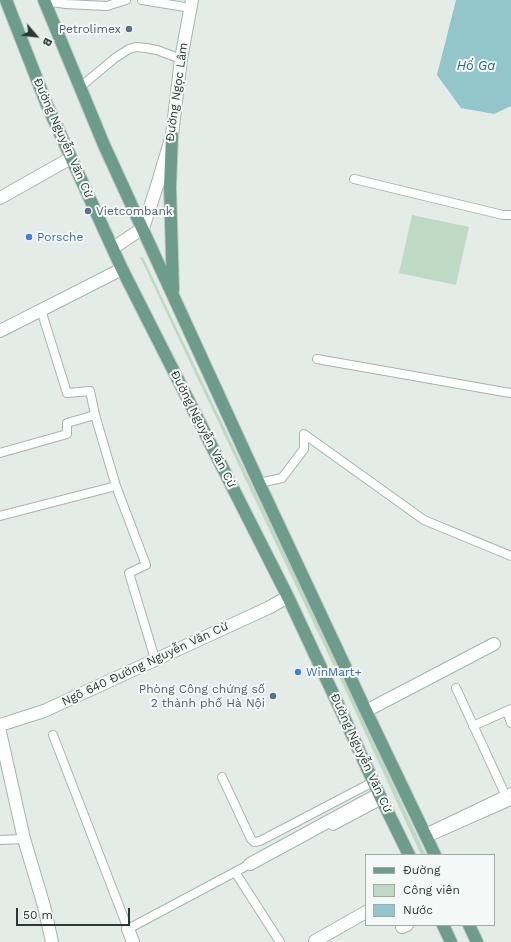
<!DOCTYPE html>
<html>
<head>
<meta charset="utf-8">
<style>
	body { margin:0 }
	#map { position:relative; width:511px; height:942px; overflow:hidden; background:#e4ece8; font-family:"Work Sans",sans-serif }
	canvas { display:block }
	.legend { position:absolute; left:365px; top:854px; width:130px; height:72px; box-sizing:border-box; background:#f4f8f6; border:1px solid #a1aca8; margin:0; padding:5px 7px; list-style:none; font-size:12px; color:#253b34 }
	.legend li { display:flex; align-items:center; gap:8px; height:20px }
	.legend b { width:20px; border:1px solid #a1aca8 }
	.north { position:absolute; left:16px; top:16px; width:40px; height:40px; -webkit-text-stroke:3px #f4f8f6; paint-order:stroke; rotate:118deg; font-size:11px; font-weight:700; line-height:16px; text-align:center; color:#253b34 }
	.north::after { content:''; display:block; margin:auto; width:14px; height:18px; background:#253b34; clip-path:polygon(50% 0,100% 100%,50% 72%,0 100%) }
	.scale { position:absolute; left:16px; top:908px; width:114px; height:18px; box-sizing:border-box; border:2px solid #253b34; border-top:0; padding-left:5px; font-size:12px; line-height:14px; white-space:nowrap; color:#253b34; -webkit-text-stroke:3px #f4f8f6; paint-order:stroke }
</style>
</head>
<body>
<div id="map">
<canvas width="511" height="942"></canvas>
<ul class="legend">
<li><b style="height:5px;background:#6d9c8d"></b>Đường</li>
<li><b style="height:11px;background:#bfdac4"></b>Công viên</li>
<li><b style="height:11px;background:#92c6cb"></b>Nước</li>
</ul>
<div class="north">B</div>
<div class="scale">50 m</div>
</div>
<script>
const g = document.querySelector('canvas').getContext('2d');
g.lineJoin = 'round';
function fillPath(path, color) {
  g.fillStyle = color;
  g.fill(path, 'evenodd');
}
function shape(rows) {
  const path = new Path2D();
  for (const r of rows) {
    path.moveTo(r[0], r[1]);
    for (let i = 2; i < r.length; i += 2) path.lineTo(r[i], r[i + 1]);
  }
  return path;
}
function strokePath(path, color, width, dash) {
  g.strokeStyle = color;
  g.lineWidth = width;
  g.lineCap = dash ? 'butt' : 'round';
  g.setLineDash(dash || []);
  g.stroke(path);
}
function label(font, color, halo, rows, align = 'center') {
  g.font = font + ' "Work Sans",sans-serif';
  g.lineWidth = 4;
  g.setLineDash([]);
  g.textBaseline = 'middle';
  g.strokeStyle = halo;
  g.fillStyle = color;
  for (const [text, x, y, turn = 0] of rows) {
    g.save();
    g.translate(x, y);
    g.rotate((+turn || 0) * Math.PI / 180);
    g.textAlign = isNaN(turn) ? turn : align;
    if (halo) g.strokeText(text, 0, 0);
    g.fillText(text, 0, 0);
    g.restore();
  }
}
const green = shape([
	[412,215,469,227,456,285,399,273],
	[140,257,142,257,144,259,159,291,305,596,426,855,421,855,349,698]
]);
const water = shape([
	[456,0,511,0,511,106,494,114,461,108,437,75]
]);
const service = shape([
	[142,0,191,8],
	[44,1,66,4,107,6,126,0],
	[79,88,115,58,129,49,136,47,146,48,157,50,181,59],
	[354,179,503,215,511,215],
	[41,310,67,393,90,391,95,415,116,486,146,565,129,573,155,659],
	[317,359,510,393],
	[0,453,67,434,67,423,95,415],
	[259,483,282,478,304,449,304,434,424,520,511,556],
	[0,516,116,486],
	[456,688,505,794],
	[507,711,511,723],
	[473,726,511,709],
	[53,735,128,929,250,864],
	[222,777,251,839,254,842,260,841,373,782],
	[333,826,382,800],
	[425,833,511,792],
	[427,838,511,801],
	[0,840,24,839],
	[235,872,280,942]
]);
const minor = shape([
	[0,198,71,158],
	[0,331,122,269],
	[366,711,494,644],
	[0,725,44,711,268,608,288,597],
	[0,732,24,839,44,906,52,942],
	[250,864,379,794],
	[402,927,407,925],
	[128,929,133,942],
	[315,941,366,912]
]);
const secondary = shape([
	[113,248,143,228,156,189,172,135,181,59,192,0]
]);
const primary = shape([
	[6,0,47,105,122,269,288,597,337,702,379,794,409,855],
	[44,0,104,145,259,483,366,711,435,855],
	[172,135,170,187,173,290],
	[443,925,451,942],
	[469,925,477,942]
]);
const markers = [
	[129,29,4,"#5c6f8a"],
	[88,211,4,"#5c6f8a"],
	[29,237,4,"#3f7fe0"],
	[298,672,4,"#3f7fe0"],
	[273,696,4,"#5c6f8a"]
];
const serviceNames = [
	["Petrolimex",121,29],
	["Vietcombank",96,211,"left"],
	["Phòng Công chứng số",265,689],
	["2 thành phố Hà Nội",265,703]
];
const streetNames = [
	["Đường Ngọc Lâm",177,92,-82],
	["Đường Nguyễn Văn Cừ",63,138,66],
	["Đường Nguyễn Văn Cừ",203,429,63],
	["Ngõ 640 Đường Nguyễn Văn Cừ",145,664,-25],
	["Đường Nguyễn Văn Cừ",361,753,65]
];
const shopNames = [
	["Porsche",37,237],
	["WinMart+",306,672]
];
const waterNames = [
	["Hồ Ga",476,66]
];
fillPath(green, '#bfdac4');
fillPath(water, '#92c6cb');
strokePath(service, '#a7b3ae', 10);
strokePath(minor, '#a7b3ae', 14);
strokePath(secondary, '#a3b6ae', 14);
strokePath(primary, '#c2c8c6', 14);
strokePath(service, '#fff', 8);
strokePath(minor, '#fff', 12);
strokePath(secondary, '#fff', 12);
strokePath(primary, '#6d9c8d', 12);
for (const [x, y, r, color] of markers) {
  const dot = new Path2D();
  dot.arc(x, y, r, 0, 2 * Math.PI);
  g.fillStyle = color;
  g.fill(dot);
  strokePath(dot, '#f4f8f6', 1.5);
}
label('12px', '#4e5e75', '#f4f8f6', serviceNames, 'right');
label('12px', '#253b34', '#f4f8f6', streetNames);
label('12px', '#366cbe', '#f4f8f6', shopNames, 'left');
label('italic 13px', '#256971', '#f4f8f6', waterNames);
</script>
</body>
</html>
